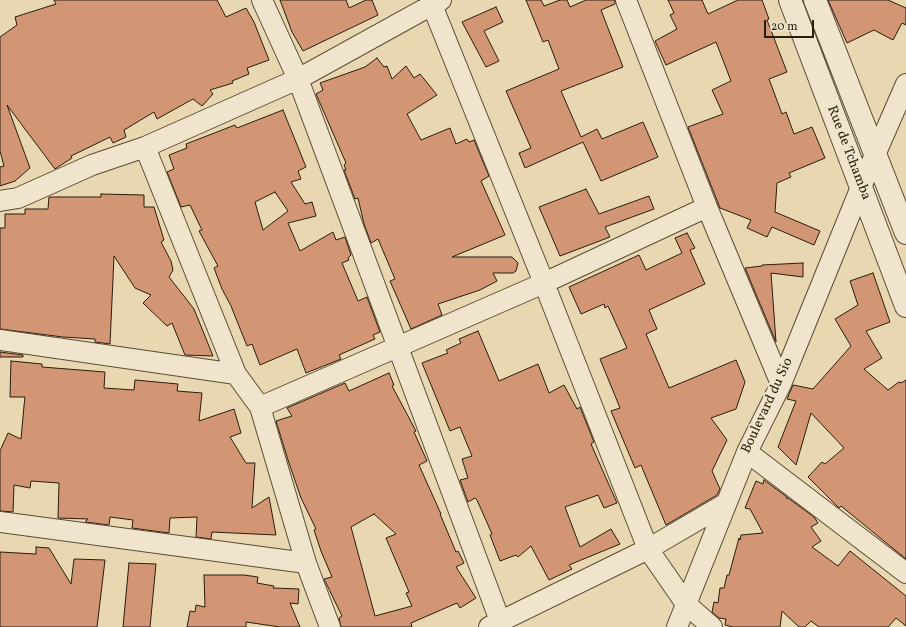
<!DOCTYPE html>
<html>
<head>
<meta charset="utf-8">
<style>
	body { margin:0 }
	#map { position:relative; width:906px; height:627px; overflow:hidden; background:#e8d7b1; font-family:Vollkorn,serif }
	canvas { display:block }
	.scale { position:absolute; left:764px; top:20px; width:50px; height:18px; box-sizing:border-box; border:2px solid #2a1d0c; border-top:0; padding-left:5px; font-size:12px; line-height:14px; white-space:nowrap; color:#2a1d0c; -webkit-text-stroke:3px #f0e5cc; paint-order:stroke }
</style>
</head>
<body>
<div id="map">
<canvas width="906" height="627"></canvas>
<div class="scale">20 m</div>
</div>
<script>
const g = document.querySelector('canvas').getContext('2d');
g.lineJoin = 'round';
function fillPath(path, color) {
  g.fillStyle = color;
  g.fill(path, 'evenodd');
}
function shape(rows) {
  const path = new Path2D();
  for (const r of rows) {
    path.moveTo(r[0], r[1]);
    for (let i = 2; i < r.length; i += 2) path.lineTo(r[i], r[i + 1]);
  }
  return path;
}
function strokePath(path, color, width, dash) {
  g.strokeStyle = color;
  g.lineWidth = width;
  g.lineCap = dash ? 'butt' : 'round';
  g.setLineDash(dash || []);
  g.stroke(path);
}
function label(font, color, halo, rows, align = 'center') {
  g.font = font + ' Vollkorn,serif';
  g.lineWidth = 4;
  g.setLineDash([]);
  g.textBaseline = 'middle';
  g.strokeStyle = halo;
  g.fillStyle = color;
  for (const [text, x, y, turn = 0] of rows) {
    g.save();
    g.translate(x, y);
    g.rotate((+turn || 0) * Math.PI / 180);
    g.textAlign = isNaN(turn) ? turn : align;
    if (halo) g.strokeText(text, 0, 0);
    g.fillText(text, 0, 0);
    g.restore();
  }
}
const building = shape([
	[54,0,217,0,226,17,246,8,254,22,269,60,247,68,249,74,232,81,233,83,210,90,213,94,202,106,193,99,157,119,154,112,124,130,126,137,113,143,110,137,71,156,72,158,55,169,7,105,30,168,15,181,0,186,0,167,4,166,0,151,0,37,17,25,15,17,56,4,54,0],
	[280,0,346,0,349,8,366,0,372,0,378,15,303,51,292,32,280,0],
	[526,0,541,0,544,6,560,0,567,0,570,7,586,0,615,0,615,4,601,10,623,67,561,91,581,137,597,129,602,139,643,122,658,157,601,181,583,142,525,168,519,153,531,148,506,91,559,69,548,40,543,42,526,0],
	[668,0,702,0,708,14,738,0,762,0,769,19,767,20,787,72,769,79,782,114,786,112,794,134,812,127,825,158,789,173,791,177,777,183,775,212,820,231,814,245,772,227,767,237,747,228,751,220,720,208,688,127,723,114,712,90,731,81,716,42,666,65,655,41,677,29,670,15,674,13,668,0],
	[828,0,888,0,906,8,906,25,902,23,893,40,874,30,847,43,828,0],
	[496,7,503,22,484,31,499,61,486,67,462,22,496,7],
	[377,58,384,67,387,66,392,79,406,66,414,78,420,74,437,95,407,114,421,140,450,128,456,144,467,139,469,142,474,140,489,176,481,181,505,235,452,257,512,257,518,263,516,271,513,273,493,273,497,281,480,290,438,304,442,315,411,329,390,281,395,279,378,239,371,243,364,224,358,198,355,199,344,170,346,170,344,165,346,163,316,94,323,90,320,83,365,67,377,58],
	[283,110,306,167,298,171,301,179,291,182,305,204,312,202,316,216,288,223,300,251,333,232,336,240,345,237,351,255,348,258,349,260,342,263,358,301,367,297,380,332,373,335,375,339,339,355,341,359,306,373,297,349,260,365,252,344,247,346,231,306,222,289,214,268,218,266,199,231,202,230,190,205,181,207,167,172,174,169,169,155,187,148,186,144,235,125,237,128,283,110],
	[275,192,288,211,263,230,255,202,275,192],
	[586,189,599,214,649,196,654,209,605,227,610,237,560,256,539,207,586,189],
	[101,194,144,195,144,207,154,207,164,240,161,242,171,261,173,270,169,277,194,309,213,356,185,355,172,323,167,326,143,303,151,295,135,288,114,256,110,344,95,342,95,339,63,337,0,329,0,228,5,228,5,214,25,214,25,209,48,209,49,197,101,197,101,194],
	[687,233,695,248,690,250,705,284,649,310,657,329,646,334,669,388,736,360,745,382,736,409,711,418,727,440,712,471,720,489,717,495,666,525,641,465,635,468,611,411,620,408,600,359,627,348,608,306,605,308,604,304,581,314,569,287,639,255,646,270,682,253,675,238,687,233],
	[803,263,803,277,771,273,776,342,745,268,762,266,762,265,803,263],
	[873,273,890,322,866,331,882,358,864,369,888,390,899,382,901,383,906,380,906,559,841,506,839,508,808,477,822,462,825,464,844,448,811,413,796,465,778,447,796,401,787,399,793,385,813,389,851,346,835,319,858,305,850,281,873,273],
	[478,331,499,381,538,364,549,393,564,385,577,409,580,407,594,442,591,444,617,503,604,508,598,495,565,507,580,547,611,529,620,544,569,565,572,569,549,580,531,546,518,557,516,555,500,561,490,535,492,534,477,500,475,498,468,502,460,480,468,478,462,459,472,456,460,427,450,431,422,363,448,353,446,350,461,343,459,339,478,331],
	[0,352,23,355,23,357,0,357,0,352],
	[11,361,42,364,42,367,105,372,104,388,134,390,135,380,178,384,177,391,202,393,199,421,234,409,241,433,230,437,246,463,255,463,252,508,269,497,276,535,212,532,211,539,196,537,197,517,170,518,169,533,132,528,133,520,110,517,109,525,85,522,88,519,58,518,59,483,31,481,30,488,14,485,13,512,0,511,0,451,8,433,21,439,24,406,25,397,10,397,11,361],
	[389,373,394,385,392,386,416,431,414,432,427,461,419,465,441,514,440,514,456,552,458,551,464,563,456,567,476,598,460,608,457,603,411,623,412,627,341,627,339,618,342,616,324,579,332,577,321,551,314,530,316,529,301,498,288,460,276,421,292,416,287,408,345,383,349,391,389,373],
	[374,514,396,534,386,538,409,592,406,593,412,606,375,616,351,527,374,514],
	[764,480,787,497,787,499,788,498,814,517,818,523,811,527,821,541,812,547,838,566,850,551,906,596,906,626,896,618,888,627,819,627,811,621,805,627,799,627,782,611,780,627,733,627,725,625,726,619,719,618,712,612,714,602,718,603,720,588,724,588,727,575,729,575,739,538,740,540,741,535,763,533,750,509,745,508,756,481,763,484,764,480],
	[36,547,49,548,71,584,74,559,105,560,97,627,0,627,0,552,36,554,36,547],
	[129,563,156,564,150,627,123,627,129,563],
	[204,575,244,575,258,577,257,583,274,586,273,588,299,589,298,604,290,603,300,627,280,627,246,622,246,627,187,627,190,611,195,612,196,605,205,607,204,575]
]);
const minor = shape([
	[262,0,298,79,500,621],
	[430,0,544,283,648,549,686,604,712,627],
	[626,0,707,207,781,384],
	[145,147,236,374,260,407,306,563,330,627],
	[0,201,18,198,92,165,145,147,298,79,441,0],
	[0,340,236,374],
	[260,407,544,283,707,207],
	[747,452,906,573],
	[0,522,306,563],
	[489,627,648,549,725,504],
	[677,627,747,452,781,384,861,187,906,84]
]);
const tertiary = shape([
	[790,0,906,306],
	[815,0,906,233]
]);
const streetNames = [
	["Rue de Tchamba",848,153,69],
	["Boulevard du Sio",768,406,-65]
];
fillPath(building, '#d29675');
strokePath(building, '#2a1d0c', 1);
strokePath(minor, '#5a4c35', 22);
strokePath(tertiary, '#5a4c35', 24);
strokePath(minor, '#f0e5cc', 20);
strokePath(tertiary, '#f0e5cc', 22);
label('14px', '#2a1d0c', '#f0e5cc', streetNames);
</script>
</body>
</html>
